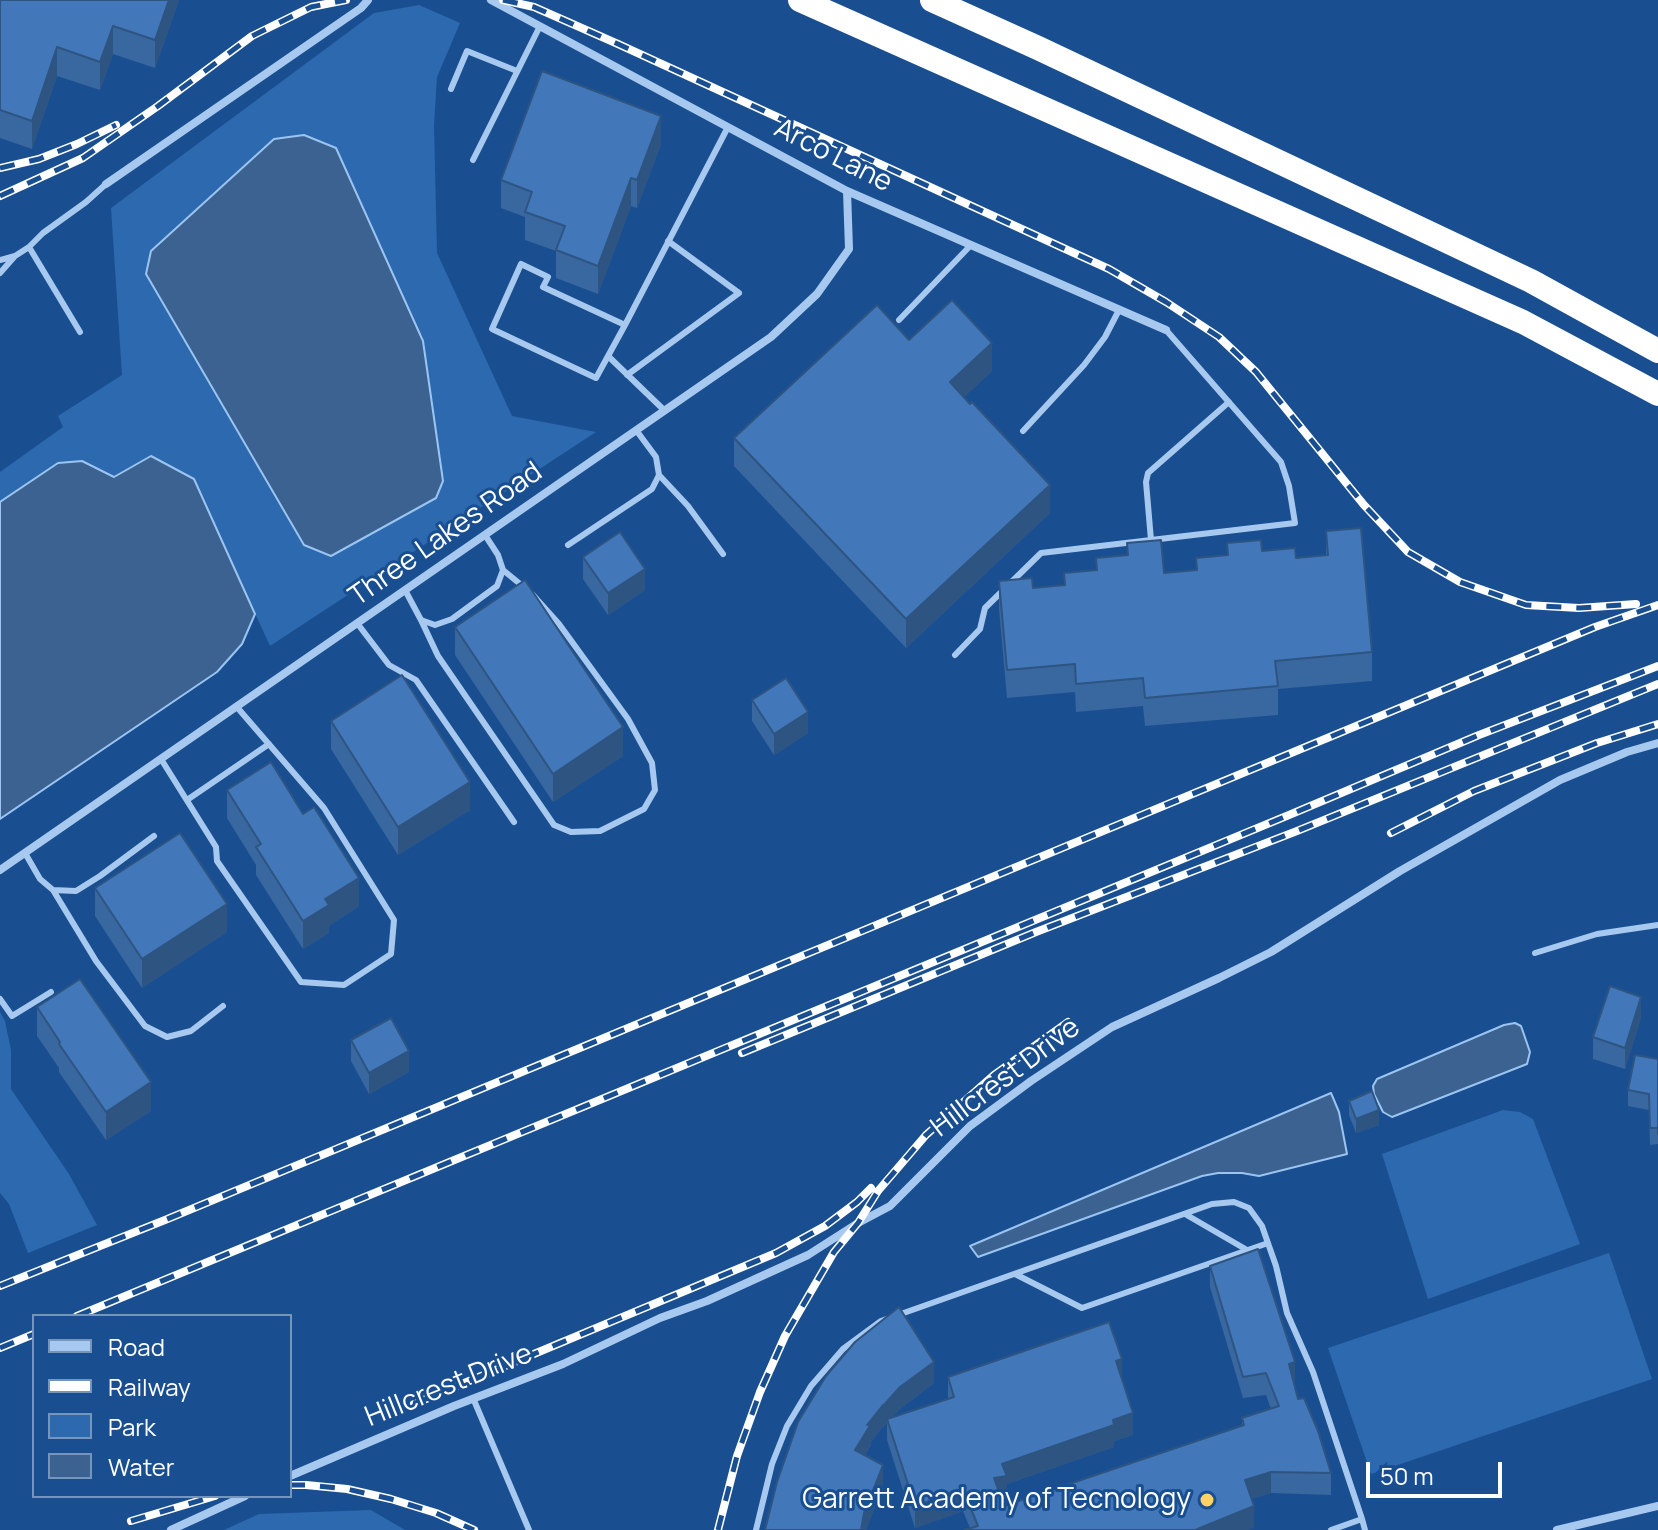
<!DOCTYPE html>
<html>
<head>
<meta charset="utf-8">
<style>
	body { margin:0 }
	#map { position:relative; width:1658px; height:1530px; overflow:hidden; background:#194f91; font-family:Manrope,sans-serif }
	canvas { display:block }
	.legend { position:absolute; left:32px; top:1314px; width:260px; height:184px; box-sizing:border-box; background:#194f91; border:2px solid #7595bd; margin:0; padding:10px 14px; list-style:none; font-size:24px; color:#fff }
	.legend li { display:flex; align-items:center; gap:16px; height:40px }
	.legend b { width:40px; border:2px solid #7595bd }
	.scale { position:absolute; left:1366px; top:1462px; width:136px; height:36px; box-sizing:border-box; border:4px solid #fff; border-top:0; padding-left:10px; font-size:24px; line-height:28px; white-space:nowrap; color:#fff; -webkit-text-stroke:6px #194f91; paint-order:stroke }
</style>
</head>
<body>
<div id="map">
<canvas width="1658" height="1530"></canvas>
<ul class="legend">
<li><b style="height:10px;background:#a8c9ef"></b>Road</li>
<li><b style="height:10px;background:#fff"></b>Railway</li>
<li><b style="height:22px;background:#2c69af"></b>Park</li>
<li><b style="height:22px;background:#3b6291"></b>Water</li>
</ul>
<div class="scale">50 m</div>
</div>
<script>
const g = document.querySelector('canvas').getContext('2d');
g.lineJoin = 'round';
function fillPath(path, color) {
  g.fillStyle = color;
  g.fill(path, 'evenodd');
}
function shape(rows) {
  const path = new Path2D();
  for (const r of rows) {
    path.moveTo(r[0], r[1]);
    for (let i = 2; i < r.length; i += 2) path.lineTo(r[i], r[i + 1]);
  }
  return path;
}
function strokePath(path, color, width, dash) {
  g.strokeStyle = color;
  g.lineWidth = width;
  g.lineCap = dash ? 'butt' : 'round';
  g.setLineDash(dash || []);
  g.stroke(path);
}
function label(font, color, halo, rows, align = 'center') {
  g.font = font + ' Manrope,sans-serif';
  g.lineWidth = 6;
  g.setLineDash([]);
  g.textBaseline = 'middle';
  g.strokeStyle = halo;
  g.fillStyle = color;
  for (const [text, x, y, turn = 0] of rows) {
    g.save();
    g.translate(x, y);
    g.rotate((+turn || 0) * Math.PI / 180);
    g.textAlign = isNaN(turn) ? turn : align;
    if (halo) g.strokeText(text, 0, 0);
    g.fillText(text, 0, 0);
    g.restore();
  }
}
const green = shape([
	[419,5,460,23,437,77,434,125,437,253,512,416,596,432,270,646,194,480,114,477,82,461,58,463,0,502,0,472,63,427,58,416,122,375,111,208,374,13],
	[304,135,151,251,274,139],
	[0,1012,5,1021,11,1050,11,1089,69,1174,97,1225,28,1253,9,1204,0,1193],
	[1503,1110,1520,1112,1533,1119,1580,1244,1428,1299,1382,1154],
	[1609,1253,1652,1379,1371,1474,1328,1348],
	[371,1510,405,1530,224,1530,259,1514]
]);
const water = shape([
	[304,135,336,148,423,341,443,481,436,498,331,556,304,545,146,274,151,251,274,139,304,135],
	[151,456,194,479,255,614,242,644,217,672,0,819,0,502,58,463,82,461,114,477,151,456],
	[1515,1023,1521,1026,1530,1052,1527,1064,1392,1117,1383,1112,1374,1094,1373,1086,1377,1079,1504,1025,1515,1023],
	[1331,1093,1339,1112,1347,1154,1259,1176,1242,1173,1218,1173,1202,1176,978,1257,970,1246,1331,1093]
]);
const lane = shape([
	[451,89,467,51,517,71],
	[473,160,540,26],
	[29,247,80,332],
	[0,260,15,256,29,247,43,233,86,202,106,184],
	[0,273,15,256],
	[899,320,971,245],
	[625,325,543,287,548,277,521,264,492,329,596,378,625,325,728,127],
	[608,356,665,411],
	[627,375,739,293,668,241],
	[1023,431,1084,365,1105,337,1119,310],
	[659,475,688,506,723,554],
	[1151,540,1146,482,1148,473,1229,402],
	[568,545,652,489,659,475,656,457,636,430],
	[503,570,525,588],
	[405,590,421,620,435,625,452,619,497,586,503,570,498,555,485,535],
	[421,620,438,656,554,825,571,832,600,831,644,809,655,790,652,763,628,719,559,624,533,595],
	[357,623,389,665,416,680,514,822],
	[955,655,980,629,985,608,1041,553,1295,523,1289,486,1281,462,1166,330],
	[161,759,216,847,217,861,301,982,344,985,391,954,394,920,324,808,236,706],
	[187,800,269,744],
	[25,853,40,879,53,890,76,891,100,876,154,836],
	[53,890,96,961,145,1026,167,1037,191,1031,223,1006],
	[1535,953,1597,934,1658,925],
	[0,999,12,1016,51,992],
	[1185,1214,1247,1250],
	[1015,1274,1082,1308,1268,1243],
	[473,1398,529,1530],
	[756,1530,772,1464,787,1426,811,1386,843,1349,881,1321,1212,1204,1234,1202,1249,1208,1262,1226,1276,1266,1287,1313,1313,1372,1362,1519],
	[1331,1530,1362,1519,1365,1530]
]);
const street = shape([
	[491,0,847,191,1166,330],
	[106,184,361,8,368,0],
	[0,870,771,337,817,294,849,249,847,191],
	[290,1476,454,1406,563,1364,660,1318,707,1301,808,1255,858,1223,890,1206,970,1126,1031,1081,1112,1027,1219,978,1271,952,1400,871,1560,780,1627,752,1658,743],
	[171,1530,245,1496],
	[1557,1530,1658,1506]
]);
const highway = shape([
	[800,0,1523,322,1658,394],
	[932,0,1038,48,1531,281,1658,351]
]);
const rail = shape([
	[503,0,534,7,618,44,1109,269,1166,302,1219,337,1256,372,1364,505,1408,552,1460,582,1526,605,1579,608,1636,604],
	[0,168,39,159,77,144,116,125],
	[0,196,83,158,158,106,252,36,311,7,346,0],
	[1391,833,1474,791,1597,743,1658,724],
	[742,1053,1036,932,1297,831,1658,684],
	[0,1286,165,1220,1595,627,1658,605],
	[77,1316,1289,815,1479,735,1658,666],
	[0,1348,34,1334],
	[414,1404,776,1253,825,1226,857,1202,871,1188],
	[290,1485,306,1485,347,1489,391,1499,436,1513,474,1530],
	[131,1521,215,1496],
	[718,1530,737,1456,760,1392,785,1336,834,1252,858,1223,878,1191,926,1135,994,1075,1068,1022]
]);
const wall = shape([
	[0,0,179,0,155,68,113,54,100,90,57,76,32,149,0,138],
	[661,144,637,208,631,206,598,294,556,278,556,251,525,240,525,217,501,208,501,180],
	[909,340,992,371,964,397,1050,513,906,648,734,466,734,438],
	[1326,531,1372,652,1372,681,1278,689,1278,715,1145,726,1143,706,1076,712,1075,692,1007,698,999,609,999,581,1033,588,1064,585,1064,573,1096,570,1096,558,1127,555,1127,543,1164,573,1196,570,1196,558,1227,555,1227,543,1296,558,1326,556],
	[583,557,645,590,608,615,583,579],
	[455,627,623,756,553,802,455,655],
	[752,700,808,733,774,755,752,721],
	[331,721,470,810,398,855,331,749],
	[227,790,359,906,329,926,329,933,303,949,256,875,256,865,227,818],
	[95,888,227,932,142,988,95,916],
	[37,1007,151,1111,106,1140,59,1072,59,1068,37,1036],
	[1641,1018,1625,1069,1593,1059,1593,1037],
	[351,1040,409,1072,369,1094,351,1061],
	[1658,1059,1658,1150,1658,1144,1650,1145,1649,1110,1628,1106,1628,1090],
	[1349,1101,1379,1125,1356,1133,1349,1115],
	[1210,1266,1295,1383,1294,1384,1298,1399,1331,1473,1331,1495,1271,1493,1251,1499,1254,1528,970,1528,963,1511,915,1528,887,1440,887,1423,883,1428,883,1426,871,1442,871,1445,865,1455,883,1486,866,1530,765,1530,798,1422,934,1383,900,1409,892,1417,948,1399,948,1377,1122,1379,1133,1435,1114,1441,1114,1447,1007,1484,1007,1497,1001,1498,1004,1506,1242,1425,1242,1418,1271,1409,1266,1395,1243,1398,1210,1287]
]);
const shadedWall = shape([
	[169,0,179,0,155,68,155,40],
	[113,26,113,54,100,90,100,62],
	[57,47,57,76,32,149,32,121],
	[661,116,661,144,637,208,637,180],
	[631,178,631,206,598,294,598,266],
	[992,343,992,371,950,411,950,382],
	[1050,485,1050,513,906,648,906,619],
	[645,569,645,590,608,615,608,593],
	[808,712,808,733,774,755,774,734],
	[623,727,623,756,553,802,553,774],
	[470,782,470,810,398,855,398,827],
	[359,878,359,906,329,926,329,933,303,949,303,921,325,899],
	[227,904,227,932,142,988,142,959],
	[1641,997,1641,1018,1625,1069,1625,1048],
	[409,1051,409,1072,369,1094,369,1073],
	[151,1082,151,1111,106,1140,106,1112],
	[1379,1110,1379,1125,1356,1133,1356,1119],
	[1122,1359,1122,1380,1116,1361],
	[934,1362,934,1383,900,1409,888,1422,887,1419,887,1423,883,1428,883,1406,900,1387],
	[1295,1362,1295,1383,1289,1386,1289,1364],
	[883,1405,883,1426,871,1442,871,1445,855,1471,855,1450,867,1425],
	[1133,1413,1133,1435,1114,1441,1114,1447,1007,1484,1007,1497,994,1500,994,1478,1002,1464,1113,1420],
	[883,1465,883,1486,866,1530,861,1530,864,1513],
	[1271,1472,1271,1493,1245,1501,1245,1480],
	[963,1489,963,1511,915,1528,915,1506],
	[1254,1506,1254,1528,1248,1530,1195,1530]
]);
const building = shape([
	[0,0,169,0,155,40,113,26,100,62,57,47,32,121,0,110,0,0],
	[542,71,661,116,637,180,631,178,598,266,556,250,565,226,525,212,532,192,501,180,542,71],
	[952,300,992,343,950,382,970,404,972,402,1050,485,906,619,734,438,877,305,909,340,952,300],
	[1361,528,1372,652,1275,661,1278,686,1145,698,1143,678,1076,684,1075,664,1007,670,999,581,1032,578,1033,588,1065,585,1064,573,1097,570,1096,558,1128,555,1127,543,1161,540,1164,573,1197,570,1196,558,1228,555,1227,543,1261,540,1262,551,1295,548,1296,558,1328,555,1326,531,1361,528],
	[620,532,645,569,608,593,583,557,620,532],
	[525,580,623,727,553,774,455,627,525,580],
	[402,675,470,782,398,827,331,721,402,675],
	[786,678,808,712,774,734,752,700,786,678],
	[271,762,303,814,314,807,359,878,325,899,329,905,303,921,256,847,261,844,227,790,271,762],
	[180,833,227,904,142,959,95,888,180,833],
	[80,979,151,1082,106,1112,59,1044,60,1042,37,1007,80,979],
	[1610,986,1641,997,1625,1048,1593,1037,1610,986],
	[391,1018,409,1051,369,1073,351,1040,391,1018],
	[1635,1055,1658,1059,1658,1134,1658,1128,1650,1128,1649,1094,1628,1090,1635,1055],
	[1372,1091,1379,1110,1356,1119,1349,1101,1372,1091],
	[1258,1249,1295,1362,1289,1364,1298,1399,1304,1398,1318,1431,1331,1473,1271,1472,1245,1480,1254,1506,1195,1530,964,1530,978,1526,963,1489,915,1506,887,1419,954,1397,948,1377,1109,1322,1122,1359,1116,1361,1133,1413,1113,1420,1114,1425,1002,1464,1007,1476,994,1478,1004,1506,1244,1425,1242,1418,1279,1406,1266,1373,1243,1377,1210,1266,1258,1249],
	[899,1307,934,1362,900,1387,883,1406,883,1405,867,1425,871,1424,855,1450,883,1465,864,1513,861,1530,765,1530,777,1482,798,1422,826,1376,855,1342,899,1307]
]);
const markers = [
	[1207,1500,8,"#ffd166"]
];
const streetNames = [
	["Arco Lane",833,156,27],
	["Three Lakes Road",446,535,-35],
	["Hillcrest Drive",1006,1078,-37],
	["Hillcrest Drive",449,1386,-22]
];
const poiNames = [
	["Garrett Academy of Tecnology",1191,1500]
];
fillPath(green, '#2c69af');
fillPath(water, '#3b6291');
strokePath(water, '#9bc4f1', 2);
strokePath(lane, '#a8c9ef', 6);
strokePath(street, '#a8c9ef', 8);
strokePath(highway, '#fff', 24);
strokePath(rail, '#fff', 8);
strokePath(rail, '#194f91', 5, [15]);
fillPath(wall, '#39679f');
fillPath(shadedWall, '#2e5482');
fillPath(building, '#4278b9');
strokePath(building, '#2e5482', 2);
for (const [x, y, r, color] of markers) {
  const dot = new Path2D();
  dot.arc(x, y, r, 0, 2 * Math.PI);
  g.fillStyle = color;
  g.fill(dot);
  strokePath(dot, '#194f91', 3);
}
label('28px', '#fff', '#194f91', streetNames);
label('28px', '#fff', '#194f91', poiNames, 'right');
</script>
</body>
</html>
